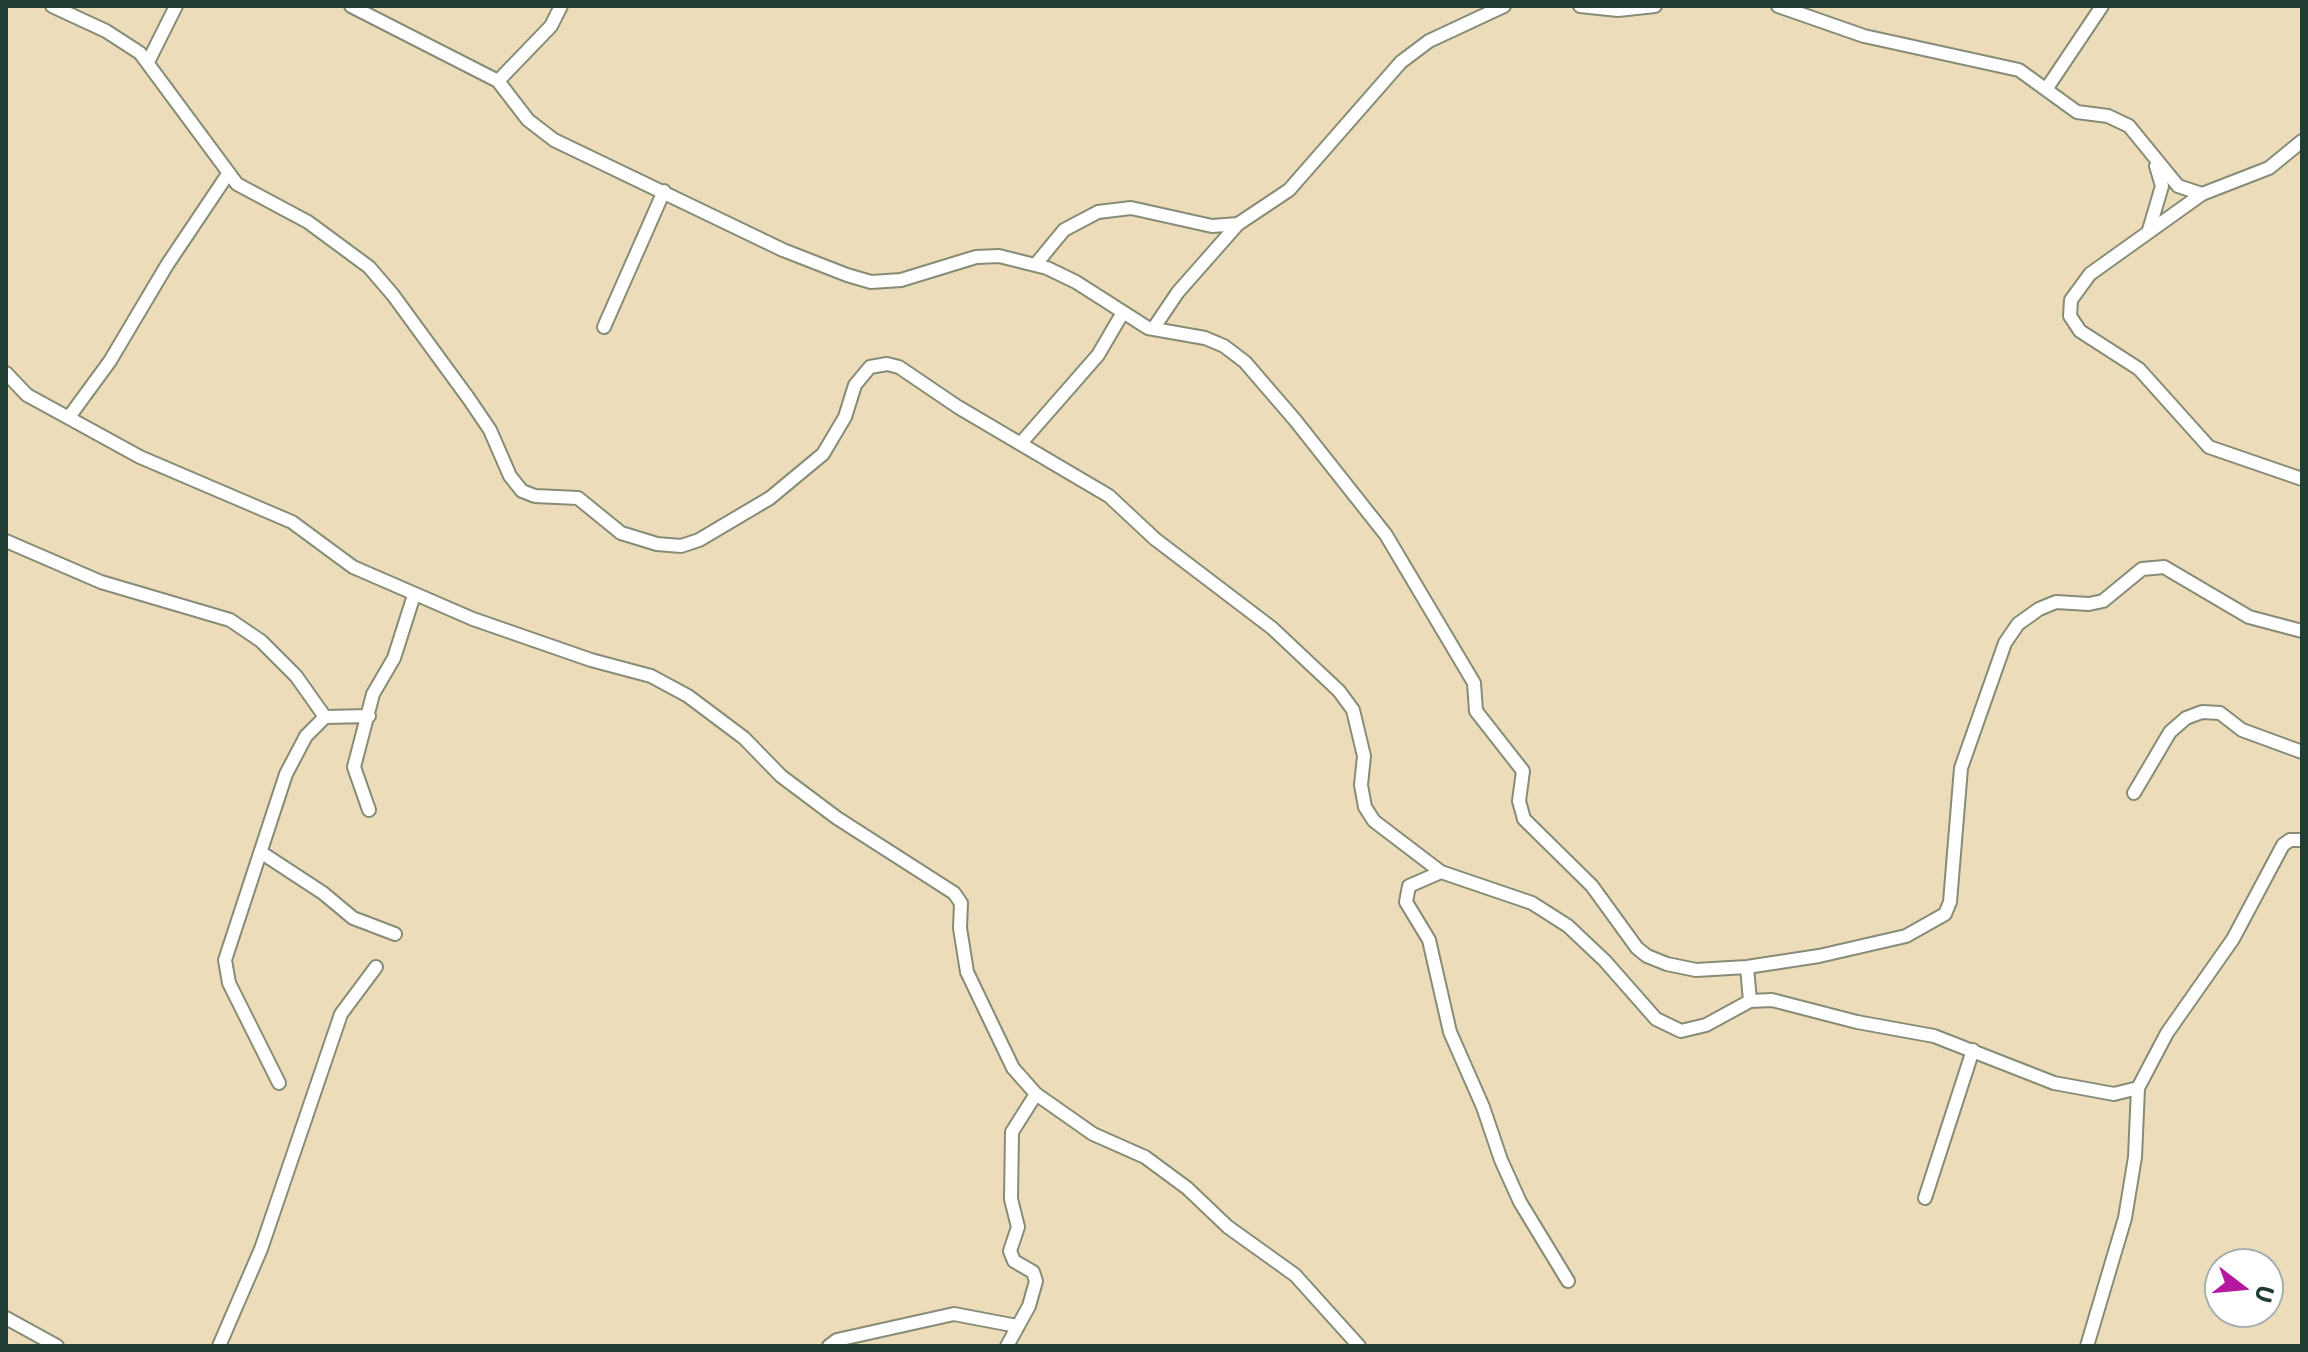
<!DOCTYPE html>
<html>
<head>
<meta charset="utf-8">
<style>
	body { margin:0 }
	#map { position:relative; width:2308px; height:1352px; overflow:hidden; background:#eddcb9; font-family:"Playpen Sans",sans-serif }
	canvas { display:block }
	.frame { position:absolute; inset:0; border:8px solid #1f3d34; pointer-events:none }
	.north { position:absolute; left:2204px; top:1248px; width:80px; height:80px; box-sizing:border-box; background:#fff; border:2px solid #a5b1ae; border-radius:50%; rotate:106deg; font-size:22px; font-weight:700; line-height:32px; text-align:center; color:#1f3d34 }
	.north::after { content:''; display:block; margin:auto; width:28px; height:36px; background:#b5179e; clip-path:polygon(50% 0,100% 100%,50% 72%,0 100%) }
</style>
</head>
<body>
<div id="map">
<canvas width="2308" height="1352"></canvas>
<div class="frame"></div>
<div class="north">U</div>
</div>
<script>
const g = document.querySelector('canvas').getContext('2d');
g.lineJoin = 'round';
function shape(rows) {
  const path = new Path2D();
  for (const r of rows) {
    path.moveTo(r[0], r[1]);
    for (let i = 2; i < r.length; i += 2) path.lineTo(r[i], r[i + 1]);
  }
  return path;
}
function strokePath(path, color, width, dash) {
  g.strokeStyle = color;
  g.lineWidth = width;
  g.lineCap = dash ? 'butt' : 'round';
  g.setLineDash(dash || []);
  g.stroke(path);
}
const minor = shape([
	[52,6,106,31,140,53,237,184,308,222,369,267,393,295,469,399,490,430,510,476,522,491,535,496,578,498,621,533,657,544,681,546,699,540,770,498,823,454,845,417,855,385,870,367,887,364,899,367,958,407,1109,496,1155,539,1272,628,1339,691,1353,710,1364,756,1361,785,1365,807,1374,821,1441,872,1532,903,1568,926,1605,961,1656,1019,1681,1031,1706,1025,1750,1001,1772,1000,1857,1022,1934,1036,2054,1083,2114,1094,2138,1088,2167,1033,2233,939,2283,845,2290,840,2302,840],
	[351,6,498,81,528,120,554,140,783,250,847,275,871,282,901,280,976,257,999,256,1047,268,1076,282,1148,328,1205,338,1224,346,1245,362,1295,420,1386,535,1474,683,1476,711,1523,771,1519,801,1524,819,1592,886,1637,948,1647,956,1667,964,1696,970,1747,967,1819,956,1906,936,1945,914,1950,902,1961,768,2005,643,2018,624,2039,609,2056,602,2089,604,2103,601,2142,569,2164,567,2249,617,2302,631],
	[1580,6,1618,10,1655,6],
	[1778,6,1864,36,2019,70,2077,112,2108,116,2129,126,2178,186,2202,194],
	[148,62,176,6],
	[498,81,551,26,561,6],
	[2047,88,2102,6],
	[2302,141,2269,168,2202,194,2090,274,2071,300,2070,316,2080,331,2139,369,2209,447,2302,479],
	[2149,230,2162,186,2156,166],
	[1036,264,1064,230,1098,212,1131,208,1212,226,1238,224,1289,190,1401,62,1429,41,1504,6],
	[604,327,664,191],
	[1153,329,1178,292,1238,224],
	[6,373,27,395,140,457,292,522,353,567,473,619,591,660,651,676,688,696,744,738,781,776,837,818,954,893,961,903,960,928,967,972,1013,1068,1036,1094,1093,1134,1145,1157,1187,1188,1228,1227,1295,1275,1359,1346],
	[69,417,110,361,167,265,228,174],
	[1021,443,1098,355,1122,314],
	[6,541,101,582,230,620,261,641,296,676,325,717],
	[2134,793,2170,732,2186,718,2202,712,2220,713,2242,730,2302,752],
	[369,810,354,767,373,694,394,658,414,595],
	[262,853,323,893,353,918,395,934],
	[1441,872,1409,886,1406,902,1429,940,1450,1032,1483,1107,1501,1160,1520,1202,1568,1281],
	[1747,967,1750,1001],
	[279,1083,229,983,225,960,286,774,306,736,325,717,369,716],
	[1925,1198,1973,1050],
	[6,1318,57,1346],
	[219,1346,261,1249,341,1014,376,967],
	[829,1346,837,1340,954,1314,1017,1326],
	[1007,1346,1029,1306,1036,1281,1033,1272,1014,1261,1010,1251,1018,1227,1011,1199,1012,1132,1036,1094],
	[2087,1346,2125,1218,2135,1157,2138,1088]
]);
strokePath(minor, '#868c76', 16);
strokePath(minor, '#fff', 12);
</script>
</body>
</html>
